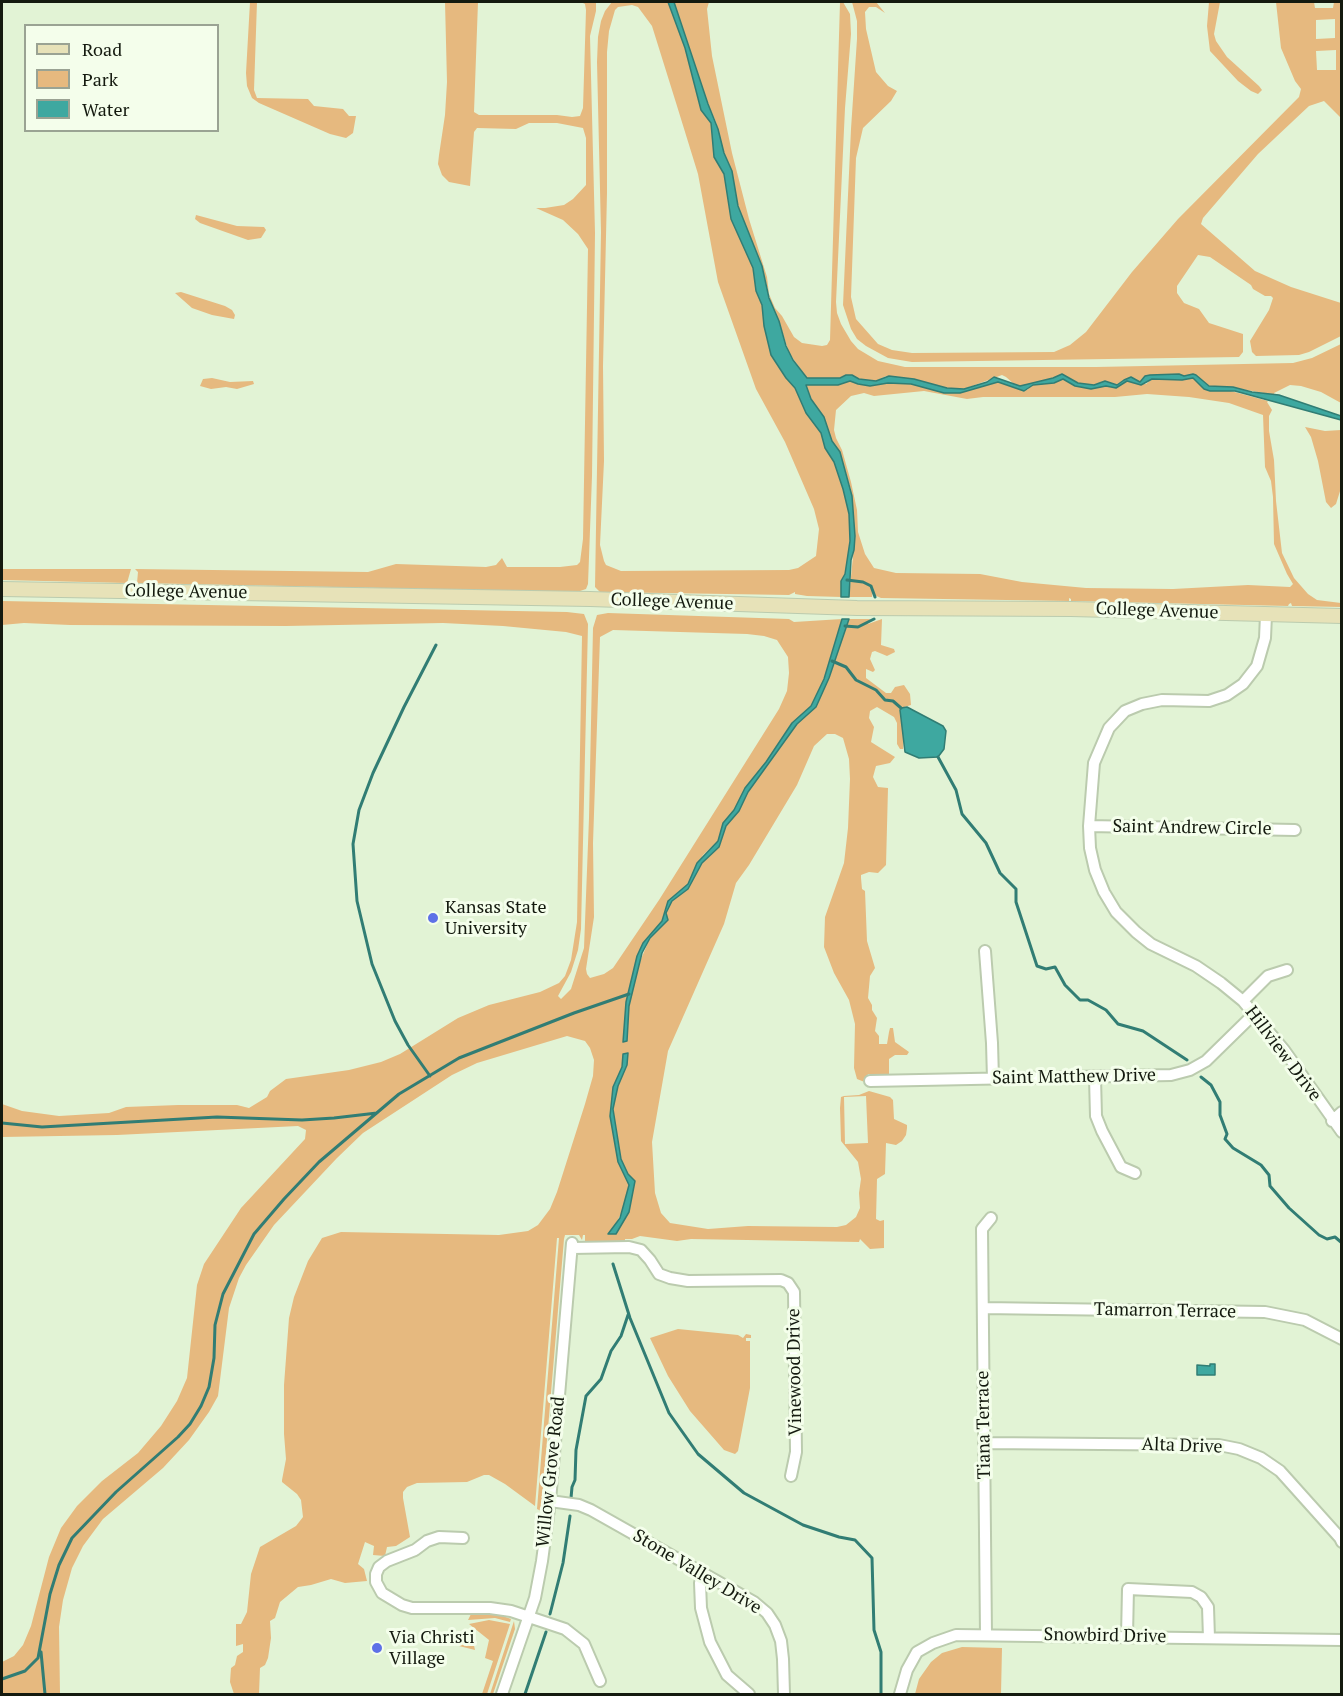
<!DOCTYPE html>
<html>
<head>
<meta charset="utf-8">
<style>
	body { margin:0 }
	#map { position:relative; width:1343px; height:1696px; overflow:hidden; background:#e2f3d5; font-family:"PT Serif",serif }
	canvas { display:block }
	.frame { position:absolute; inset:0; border:3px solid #141a0f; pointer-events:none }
	.legend { position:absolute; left:24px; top:24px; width:195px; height:108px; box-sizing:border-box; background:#f4feeb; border:2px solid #9aa393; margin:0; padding:8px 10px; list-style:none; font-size:18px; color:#141a0f }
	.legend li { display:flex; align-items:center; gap:12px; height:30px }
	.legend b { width:30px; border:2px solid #9aa393 }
</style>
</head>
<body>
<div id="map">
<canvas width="1343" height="1696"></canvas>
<div class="frame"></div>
<ul class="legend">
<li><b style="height:8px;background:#e7e2b8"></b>Road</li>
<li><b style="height:16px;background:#e6b97f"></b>Park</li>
<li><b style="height:16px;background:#3ea8a0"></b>Water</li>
</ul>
</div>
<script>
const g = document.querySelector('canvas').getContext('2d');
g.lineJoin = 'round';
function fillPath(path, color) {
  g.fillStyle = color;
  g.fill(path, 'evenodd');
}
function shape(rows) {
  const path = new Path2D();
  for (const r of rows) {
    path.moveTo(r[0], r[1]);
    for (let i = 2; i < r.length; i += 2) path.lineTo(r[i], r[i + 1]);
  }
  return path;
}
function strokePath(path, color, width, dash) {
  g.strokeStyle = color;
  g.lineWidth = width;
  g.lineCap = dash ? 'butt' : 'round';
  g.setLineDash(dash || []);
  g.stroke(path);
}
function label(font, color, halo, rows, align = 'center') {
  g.font = font + ' "PT Serif",serif';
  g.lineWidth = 6;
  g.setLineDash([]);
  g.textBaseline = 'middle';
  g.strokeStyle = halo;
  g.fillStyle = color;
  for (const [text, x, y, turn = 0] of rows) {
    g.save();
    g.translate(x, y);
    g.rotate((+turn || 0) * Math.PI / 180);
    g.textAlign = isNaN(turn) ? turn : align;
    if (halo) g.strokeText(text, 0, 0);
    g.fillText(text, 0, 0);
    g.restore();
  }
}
const green = shape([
	[250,2,257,2,254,90,257,98,308,99,314,106,343,109,349,116,356,116,353,133,346,138,330,134,259,103,252,98,247,86,246,73],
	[445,2,478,2,474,112,479,115,557,115,572,117,580,116,583,108,586,10,585,4,581,2,596,2,596,11,590,36,595,233,592,476,588,584,586,589,577,592,137,583,138,572,135,569,368,572,396,564,486,567,496,565,502,558,507,567,560,567,577,565,580,562,583,539,588,249,578,234,563,220,536,208,545,208,564,205,573,199,586,185,586,138,583,128,557,123,529,123,516,129,477,128,474,132,470,186,449,182,442,175,438,164,439,155,445,115,447,82],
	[612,2,668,2,671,10,685,48,699,103,711,123,714,157,724,174,731,219,753,268,756,291,762,305,764,326,771,355,786,378,795,388,806,413,822,433,825,448,834,462,843,489,849,514,850,541,845,574,841,581,841,597,807,596,795,594,795,592,789,595,600,592,595,587,601,232,597,62,598,37,601,21,605,11],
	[632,5,638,7,652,26,677,106,698,174,718,282,756,389,785,442,814,509,819,529,816,556,798,568,789,570,621,571,606,565,604,561,600,545,604,461,603,366,607,193,607,52,609,31,615,10,618,7],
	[674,2,709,2,707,9,712,56,732,153,749,219,767,277,769,294,775,308,782,316,794,337,802,343,822,346,827,345,830,340,840,2,843,2,850,14,851,34,845,108,836,302,837,313,841,324,851,341,858,349,878,361,905,367,1096,367,1293,363,1312,358,1341,344,1341,403,1321,392,1301,386,1290,385,1274,393,1275,395,1224,386,1209,386,1196,375,1193,374,1184,376,1179,374,1145,376,1140,382,1131,377,1124,380,1117,385,1104,381,1094,385,1078,383,1062,374,1053,378,1020,386,1014,384,1006,377,1002,375,964,389,947,388,914,379,886,376,876,381,859,379,852,375,846,375,840,378,807,378,789,353,779,321,772,307,762,266,738,206,732,171,724,153,716,122,708,104],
	[852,2,876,2,885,13,876,7,869,7,865,12,866,29,876,72,888,86,897,91,891,101,863,128,856,158,851,297,856,319,878,344,892,350,912,353,1054,352,1070,345,1086,332,1132,272,1178,219,1299,97,1301,89,1295,81,1281,48,1276,2,1314,2,1315,8,1333,8,1334,2,1341,2,1341,118,1324,101,1309,106,1258,154,1203,218,1201,224,1255,271,1291,287,1341,303,1341,336,1309,352,1299,355,1256,356,1252,352,1250,341,1269,310,1273,298,1271,296,1265,296,1253,289,1251,285,1210,257,1198,255,1177,286,1177,293,1184,303,1199,309,1209,323,1243,334,1243,352,1239,357,912,362,888,358,866,346,857,339,851,329,843,305,851,129,857,39,857,21],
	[1335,19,1335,38,1316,39,1316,20],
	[1336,50,1336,70,1317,70,1316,51],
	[1209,2,1220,2,1214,34,1216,41,1227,57,1259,86,1262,90,1258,94,1251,91,1238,81,1210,51,1207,26],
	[196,215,237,226,264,227,266,230,261,238,248,240,200,223,195,219],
	[181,292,225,306,232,310,235,315,234,319,212,315,192,308,175,293],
	[212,378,230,382,253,381,254,384,237,389,226,387,211,389,200,386,203,379],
	[1188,378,1197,379,1204,389,1210,391,1227,390,1268,401,1267,402,1272,410,1269,416,1269,431,1274,460,1276,501,1282,553,1294,578,1308,594,1317,600,1341,603,1341,607,1292,606,1291,603,1289,604,1288,606,1071,601,1071,599,1069,598,1069,601,881,598,874,595,873,588,872,597,849,597,855,536,851,490,840,453,831,441,824,417,811,399,806,385,838,385,850,381,858,384,870,386,888,383,911,384,944,393,960,393,998,382,1027,390,1033,385,1053,383,1060,379,1064,379,1075,386,1091,389,1106,386,1113,388,1127,381,1137,384,1146,384,1152,379,1183,380],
	[924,391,967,399,983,397,1115,397,1147,394,1189,397,1229,403,1263,415,1265,467,1271,481,1273,497,1274,544,1287,574,1293,584,1290,587,1248,585,1173,589,1086,588,1022,582,980,574,896,573,874,568,865,554,858,532,857,510,851,482,842,450,836,438,834,430,836,410,851,396,864,393,874,396],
	[1305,427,1325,431,1341,430,1341,488,1336,504,1331,508,1326,502,1318,461,1311,437],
	[2,569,131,569,127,583,2,580],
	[2,601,567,612,584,614,588,624,581,929,578,950,571,972,558,996,561,999,571,989,584,948,589,818,593,628,597,615,608,613,789,619,794,622,842,619,824,679,811,706,792,723,766,762,745,788,718,841,703,855,688,884,668,901,662,921,643,943,637,956,626,1002,624,1042,627,1041,629,1006,638,966,650,938,668,920,666,913,672,901,688,889,702,863,719,847,726,826,739,811,748,792,797,724,816,706,829,678,849,619,870,619,868,624,882,619,881,645,894,649,895,652,887,656,875,651,872,652,870,659,875,670,873,672,866,669,866,678,886,693,891,693,895,687,904,685,910,694,911,705,901,708,900,710,904,735,903,749,900,749,897,744,897,723,894,717,877,707,870,711,869,718,874,727,871,742,895,757,890,763,876,766,873,777,878,787,888,788,886,865,878,873,869,872,861,875,861,878,862,889,865,891,867,941,875,968,870,976,868,998,872,1005,872,1010,877,1018,875,1031,879,1036,879,1044,887,1044,889,1032,890,1028,893,1028,895,1042,909,1052,907,1055,895,1055,889,1059,889,1074,868,1074,867,1083,857,1079,854,1068,855,1024,849,1000,834,973,824,947,825,917,844,863,848,828,850,779,849,759,843,738,835,734,827,734,814,746,797,785,749,865,736,883,724,924,668,1051,652,1142,655,1193,661,1213,670,1223,708,1229,748,1226,837,1227,846,1225,856,1217,860,1208,859,1193,861,1179,858,1162,841,1141,840,1108,841,1097,844,1096,859,1095,869,1091,890,1097,893,1100,894,1119,907,1125,907,1128,906,1135,902,1141,896,1145,886,1143,885,1174,877,1179,876,1219,880,1221,884,1220,884,1248,870,1249,860,1239,859,1242,691,1239,677,1241,640,1236,632,1239,625,1239,625,1243,587,1242,585,1241,585,1235,583,1235,582,1240,579,1235,565,1235,564,1239,541,1511,537,1509,559,1238,557,1238,535,1506,505,1484,489,1475,484,1475,467,1482,417,1483,407,1487,403,1492,403,1498,410,1537,396,1546,387,1547,385,1556,373,1555,374,1546,365,1542,358,1564,364,1569,367,1581,345,1583,331,1579,311,1585,298,1587,280,1602,275,1618,270,1621,271,1638,268,1658,265,1665,260,1668,259,1694,234,1694,230,1682,231,1668,235,1665,237,1656,243,1652,243,1644,236,1646,236,1624,241,1624,247,1612,251,1574,260,1547,296,1526,303,1517,301,1500,297,1494,282,1482,282,1480,286,1459,284,1434,284,1385,289,1318,294,1297,308,1261,322,1238,341,1232,499,1235,528,1231,538,1225,550,1209,557,1192,585,1104,593,1076,594,1060,590,1048,585,1041,567,1036,477,1063,452,1075,363,1133,337,1158,274,1225,246,1265,239,1278,229,1308,218,1396,209,1412,189,1440,163,1468,103,1519,83,1546,72,1568,63,1600,59,1627,60,1694,2,1694,2,1662,14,1656,23,1645,31,1626,49,1557,61,1528,77,1506,102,1481,138,1453,161,1426,177,1401,187,1378,197,1285,204,1264,241,1208,305,1139,306,1130,298,1126,117,1135,2,1137,2,1104,22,1111,59,1116,109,1113,126,1107,178,1105,237,1105,249,1108,267,1097,270,1091,286,1079,349,1070,381,1062,400,1054,458,1018,489,1005,540,992,559,983,565,976,571,960,577,922,582,636,566,632,503,626,443,623,286,626,70,625,24,623,2,625],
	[613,630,747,634,764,636,777,640,788,657,789,673,787,691,779,709,659,900,613,968,604,974,590,978,587,974,586,969,594,917,593,843,600,637],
	[627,1053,627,1065,618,1086,613,1109,621,1159,628,1174,635,1181,628,1212,615,1225,625,1206,629,1185,618,1162,610,1116,613,1087,622,1067,623,1054],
	[866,1096,868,1143,845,1144,844,1097],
	[678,1329,738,1335,743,1338,746,1334,751,1335,751,1338,746,1338,746,1341,750,1341,750,1388,738,1451,735,1454,724,1450,690,1411,668,1376,650,1338],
	[475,1613,500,1615,511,1619,510,1622,495,1618,468,1620,471,1614],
	[489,1620,510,1624,487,1694,482,1694,493,1661,485,1658,489,1640,469,1624],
	[514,1621,515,1629,493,1694,490,1694],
	[464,1639,473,1641,475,1650,459,1646,460,1642],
	[962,1647,1002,1648,1001,1694,915,1694,919,1679,931,1662,942,1653]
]);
const water = shape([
	[668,2,674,2,708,104,718,129,724,153,732,171,738,206,762,266,769,298,779,321,786,346,793,360,807,378,840,378,846,375,852,375,859,379,876,381,889,376,914,379,947,388,964,389,987,382,994,377,1020,386,1053,378,1062,374,1078,383,1094,385,1105,381,1117,385,1124,380,1131,377,1140,382,1145,376,1150,375,1179,374,1184,376,1193,374,1196,375,1209,386,1233,387,1252,392,1279,395,1341,416,1341,420,1235,391,1210,391,1204,389,1193,378,1182,380,1152,379,1141,385,1127,381,1116,388,1106,386,1091,389,1075,386,1063,379,1054,383,1033,385,1024,391,998,382,960,393,944,393,911,384,888,383,870,386,858,384,850,381,838,385,806,385,811,399,824,417,832,441,840,452,852,496,855,536,854,550,851,560,849,597,841,597,841,581,845,574,850,541,849,514,843,489,834,462,825,448,821,433,806,413,795,388,786,378,771,355,764,326,762,305,756,291,753,268,731,219,724,174,714,157,711,123,701,110,685,48,668,2],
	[842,619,849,619,829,678,816,707,797,724,748,792,739,811,726,826,719,847,702,863,688,889,672,901,666,913,668,920,650,938,642,953,629,1006,627,1041,623,1042,626,1002,637,956,643,943,662,921,668,901,688,884,697,863,718,841,723,823,734,810,745,788,766,762,792,723,811,706,824,679,842,619],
	[907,707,943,726,946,731,944,749,938,757,919,758,905,752,900,710,901,708,907,707],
	[628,1053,627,1065,618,1086,613,1109,621,1159,628,1174,635,1181,629,1212,616,1234,608,1234,620,1218,629,1185,618,1162,610,1116,613,1087,622,1067,623,1054,628,1053],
	[1210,1364,1215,1364,1215,1375,1197,1375,1197,1365,1210,1366,1210,1364]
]);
const stream = shape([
	[847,580,863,582,871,586,875,597],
	[845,626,858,627,874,619],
	[832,661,846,667,856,680,876,690,885,700,893,701,901,708],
	[938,757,956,790,962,814,986,843,1000,873,1016,889,1016,902,1037,966,1046,969,1055,967,1065,985,1080,1000,1088,1000,1106,1010,1118,1024,1143,1031,1187,1060],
	[430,1076,408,1045,395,1021,372,964,357,901,353,844,359,810,373,773,404,707,436,645],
	[1201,1077,1211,1085,1220,1102,1220,1115,1227,1134,1225,1139,1233,1148,1261,1165,1269,1175,1270,1186,1289,1208,1319,1235,1327,1239,1335,1237,1342,1243],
	[2,1123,42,1127,217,1117,302,1120,334,1118,377,1113],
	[613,1264,630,1318,669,1413,698,1454,744,1493,803,1525,839,1537,855,1540,872,1558,874,1630,881,1652,881,1694],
	[571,1498,572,1487,575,1480,576,1450,586,1396,601,1379,611,1351,621,1336,628,1315],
	[550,1614,563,1563,570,1516],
	[41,1652,45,1694],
	[2,1679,25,1671,38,1658,50,1594,59,1565,72,1538,116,1492,178,1437,190,1424,201,1406,209,1387,214,1358,215,1325,223,1294,254,1234,284,1199,319,1162,399,1094,459,1058,574,1013,629,994],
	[525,1694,546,1632]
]);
const street = shape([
	[1266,615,1265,638,1257,666,1243,684,1227,695,1209,701,1162,700,1142,704,1125,711,1109,728,1094,763,1089,826,1090,848,1095,870,1104,892,1116,912,1136,932,1151,944,1196,966,1221,983,1243,1001,1284,1050,1342,1132],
	[1089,826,1295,830],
	[985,951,992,1043,993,1079],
	[1243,1001,1268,976,1287,970],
	[1095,1078,1096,1116,1102,1131,1121,1167,1135,1173],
	[870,1081,1171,1075,1190,1070,1206,1061,1255,1013],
	[1332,1121,1342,1112],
	[572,1248,629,1247,641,1250,650,1260,659,1274,670,1278,688,1281,781,1280,788,1283,794,1292,796,1452,791,1476],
	[983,1308,1265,1312,1305,1320,1342,1339],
	[984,1443,1219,1445,1239,1449,1261,1458,1280,1471,1340,1538,1342,1542],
	[550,1501,579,1505,591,1510,754,1602,767,1613,775,1625,781,1641,783,1659,784,1694],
	[463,1538,439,1537,427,1541,415,1550,387,1561,379,1567,376,1574,376,1582,382,1593,402,1605,412,1608,490,1608,511,1611,565,1629,584,1644,600,1681],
	[703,1572,700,1583,701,1608,710,1642,727,1675,749,1694],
	[986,1635,982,1229,991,1218],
	[1127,1636,1128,1589,1192,1592,1201,1597,1208,1607,1209,1638],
	[502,1694,535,1598,542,1561,550,1501,572,1243],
	[900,1694,907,1670,917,1652,933,1643,956,1635,1342,1640]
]);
const secondary = shape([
	[2,589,590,599,857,608,1071,609,1342,616]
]);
const markers = [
	[433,918,6,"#5e70e7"],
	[377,1648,6,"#5e70e7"]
];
const streetNames = [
	["College Avenue",186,592,1],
	["College Avenue",672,602,2],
	["College Avenue",1157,611,2],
	["Saint Andrew Circle",1192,828,1],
	["Hillview Drive",1283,1054,53],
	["Saint Matthew Drive",1074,1077,-1],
	["Tamarron Terrace",1165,1311,1],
	["Vinewood Drive",795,1372,-91],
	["Tiana Terrace",984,1425,-91],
	["Alta Drive",1182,1446,2],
	["Willow Grove Road",551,1472,-84],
	["Stone Valley Drive",697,1572,31],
	["Snowbird Drive",1105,1636,1]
];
const poiNames = [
	["Kansas State",445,908],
	["University",445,929],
	["Via Christi",389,1638],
	["Village",389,1659]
];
fillPath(green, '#e6b97f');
fillPath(water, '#3ea8a0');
strokePath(water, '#317d74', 1.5);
strokePath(stream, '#317d74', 3);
strokePath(street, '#bbcbae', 14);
strokePath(secondary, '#bbcbae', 16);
strokePath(street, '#fff', 10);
strokePath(secondary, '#e7e2b8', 14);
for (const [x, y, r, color] of markers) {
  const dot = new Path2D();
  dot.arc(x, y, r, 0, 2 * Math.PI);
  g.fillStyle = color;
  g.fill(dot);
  strokePath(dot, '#f4feeb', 2);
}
label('18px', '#141a0f', '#f4feeb', streetNames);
label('18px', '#141a0f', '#f4feeb', poiNames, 'left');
</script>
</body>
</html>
